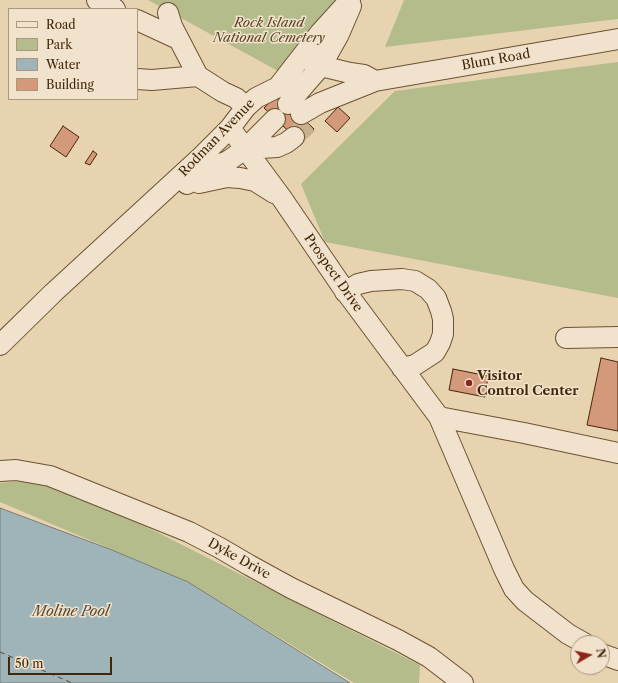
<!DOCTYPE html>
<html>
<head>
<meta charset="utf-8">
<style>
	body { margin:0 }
	#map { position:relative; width:618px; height:683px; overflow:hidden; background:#e8d3b0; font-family:"Libre Caslon Text",serif }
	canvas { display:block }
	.legend { position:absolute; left:8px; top:8px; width:130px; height:92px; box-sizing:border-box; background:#f0e2cc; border:1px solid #ab977e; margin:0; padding:5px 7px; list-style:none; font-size:12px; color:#432709 }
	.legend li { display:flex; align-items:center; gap:8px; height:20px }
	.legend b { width:20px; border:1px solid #ab977e }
	.north { position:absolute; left:570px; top:635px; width:40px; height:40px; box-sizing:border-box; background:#f0e2cc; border:1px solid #ab977e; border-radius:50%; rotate:81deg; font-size:11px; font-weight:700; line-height:16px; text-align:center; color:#432709 }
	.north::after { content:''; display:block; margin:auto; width:14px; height:18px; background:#8f2418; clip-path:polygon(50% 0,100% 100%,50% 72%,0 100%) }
	.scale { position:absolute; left:8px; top:657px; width:104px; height:18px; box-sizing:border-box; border:2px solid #432709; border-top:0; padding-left:5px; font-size:12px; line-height:14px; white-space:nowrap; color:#432709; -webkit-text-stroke:3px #f0e2cc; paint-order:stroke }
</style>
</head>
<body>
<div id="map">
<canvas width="618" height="683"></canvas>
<ul class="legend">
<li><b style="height:5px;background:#f0e2cc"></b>Road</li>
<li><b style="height:11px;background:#b5bc8c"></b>Park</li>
<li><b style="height:11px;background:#9eb4b8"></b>Water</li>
<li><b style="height:11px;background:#d4987b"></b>Building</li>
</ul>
<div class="north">N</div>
<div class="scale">50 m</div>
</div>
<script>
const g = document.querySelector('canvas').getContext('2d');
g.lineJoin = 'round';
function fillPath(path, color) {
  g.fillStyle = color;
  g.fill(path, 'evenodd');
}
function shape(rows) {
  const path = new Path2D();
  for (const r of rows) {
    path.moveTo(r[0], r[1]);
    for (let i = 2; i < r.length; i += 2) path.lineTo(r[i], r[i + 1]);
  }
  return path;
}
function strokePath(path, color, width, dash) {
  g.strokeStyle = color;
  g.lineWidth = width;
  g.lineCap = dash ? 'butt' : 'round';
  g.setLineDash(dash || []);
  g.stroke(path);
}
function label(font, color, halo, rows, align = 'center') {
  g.font = font + ' "Libre Caslon Text",serif';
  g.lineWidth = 3;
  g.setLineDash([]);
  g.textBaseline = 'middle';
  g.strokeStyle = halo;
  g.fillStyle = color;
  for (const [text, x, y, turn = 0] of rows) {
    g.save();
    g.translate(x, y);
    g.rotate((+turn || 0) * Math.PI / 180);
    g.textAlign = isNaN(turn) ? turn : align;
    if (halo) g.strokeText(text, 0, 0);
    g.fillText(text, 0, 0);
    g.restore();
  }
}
const green = shape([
	[148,0,335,0,311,32,278,71],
	[404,0,618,0,618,19,385,47],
	[618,62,618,298,325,242,301,184,395,91],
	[18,481,76,491,212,560,420,665,419,683,354,683,188,582,0,502,0,483]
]);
const water = shape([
	[0,508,112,550,188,582,350,683,0,683,0,508]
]);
const ferry = shape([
	[0,652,72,683]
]);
const building = shape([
	[277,94,314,129,301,143,264,108,277,94],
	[338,107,350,118,337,132,325,121,338,107],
	[63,126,79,137,66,157,50,146,63,126],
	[93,151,97,154,90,165,85,163,93,151],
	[601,358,618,362,618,431,587,425,601,358],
	[453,369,488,376,485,397,449,390,453,369]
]);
const minorTunnel = shape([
	[294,137,308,124]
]);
const minor = shape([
	[97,0,115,9],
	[168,13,172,26,198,76,223,92,236,98,246,107],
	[137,20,178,39],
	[137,79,152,80,198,76],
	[375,81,618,39],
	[288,104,321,66,339,34,351,6],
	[301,114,320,103,375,81,364,75,350,73,321,66,302,56],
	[230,128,281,197,343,288,439,417,504,569,514,589,525,601,568,634,584,643],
	[245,149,277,147,286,143,294,137],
	[199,183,227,177,240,178,255,181,274,193],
	[187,184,212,167,228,161,245,149,275,119],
	[345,292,358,284,371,281,402,279,415,281,428,289,436,298,441,311,443,319,443,334,440,343,435,352,415,365,402,368],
	[566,338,618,337],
	[0,345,53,293,202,156,230,128,246,107,256,98,278,87,320,33,350,0],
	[439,417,524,433,618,453],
	[0,471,16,470,50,476,189,532,220,548,249,565,291,588,398,640,429,657,463,683],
	[602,654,618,660]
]);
const markers = [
	[469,383,4,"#8f2418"]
];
const parkNames = [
	["Rock Island",269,23],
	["National Cemetery",269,38]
];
const streetNames = [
	["Blunt Road",496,60,-10],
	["Rodman Avenue",217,138,-46],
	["Prospect Drive",333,273,55],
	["Dyke Drive",239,559,29]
];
const poiNames = [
	["Visitor",477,376],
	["Control Center",477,391]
];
const waterNames = [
	["Moline Pool",71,612]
];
fillPath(green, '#b5bc8c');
fillPath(water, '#9eb4b8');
strokePath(water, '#7a7c72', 1);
strokePath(ferry, '#5a4a35', 1, [5, 4]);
fillPath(building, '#d4987b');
strokePath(building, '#432709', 1);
strokePath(minorTunnel, '#c7b18f', 20, [20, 10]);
strokePath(minor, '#6c5233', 22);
strokePath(minor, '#f0e2cc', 20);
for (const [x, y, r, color] of markers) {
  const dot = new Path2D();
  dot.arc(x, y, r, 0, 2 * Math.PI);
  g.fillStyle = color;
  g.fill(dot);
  strokePath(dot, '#f0e2cc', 1.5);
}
label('italic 13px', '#5a4523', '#f0e2cc', parkNames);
label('13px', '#432709', '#f0e2cc', streetNames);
label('bold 13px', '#432709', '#f0e2cc', poiNames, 'left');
label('italic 14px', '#5a4a35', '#f0e2cc', waterNames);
</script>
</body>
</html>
